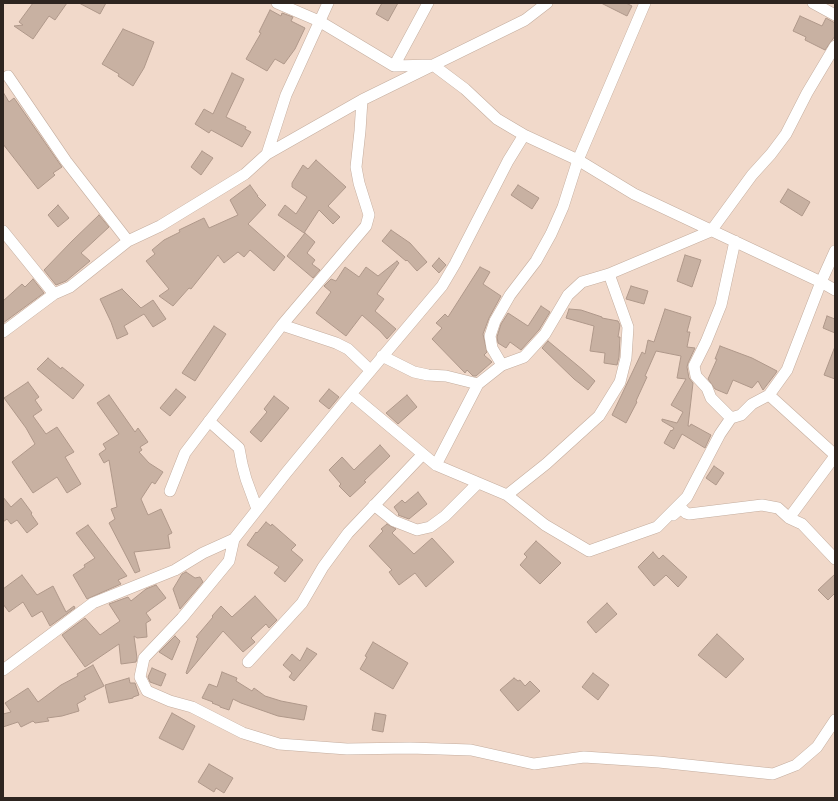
<!DOCTYPE html>
<html>
<head>
<meta charset="utf-8">
<style>
	body { margin:0 }
	#map { position:relative; width:838px; height:801px; overflow:hidden; background:#f1d9ca; font-family:"Fira Sans Condensed",sans-serif }
	canvas { display:block }
	.frame { position:absolute; inset:0; border:4px solid #2e2520; pointer-events:none }
</style>
</head>
<body>
<div id="map">
<canvas width="838" height="801"></canvas>
<div class="frame"></div>
</div>
<script>
const g = document.querySelector('canvas').getContext('2d');
g.lineJoin = 'round';
function fillPath(path, color) {
  g.fillStyle = color;
  g.fill(path, 'evenodd');
}
function shape(rows) {
  const path = new Path2D();
  for (const r of rows) {
    path.moveTo(r[0], r[1]);
    for (let i = 2; i < r.length; i += 2) path.lineTo(r[i], r[i + 1]);
  }
  return path;
}
function strokePath(path, color, width, dash) {
  g.strokeStyle = color;
  g.lineWidth = width;
  g.lineCap = dash ? 'butt' : 'round';
  g.setLineDash(dash || []);
  g.stroke(path);
}
const building = shape([
	[33,3,67,3,55,20,49,16,33,39,14,26,23,25,19,22,33,3],
	[79,3,106,3,100,14,79,3],
	[382,3,398,3,388,21,376,14,382,3],
	[601,3,626,3,632,6,627,16,601,3],
	[270,10,281,16,282,13,293,17,291,21,305,28,295,49,284,64,275,59,267,71,246,59,261,33,259,32,270,10],
	[800,16,822,26,826,18,835,23,835,36,825,50,805,40,806,37,793,31,800,16],
	[123,29,154,42,144,68,133,86,118,76,119,74,102,64,123,29],
	[232,73,244,79,226,117,246,127,245,129,251,132,242,147,211,130,209,133,195,124,204,109,213,114,232,73],
	[3,92,9,102,14,98,62,167,53,173,55,175,38,189,3,144,3,92],
	[202,151,213,158,201,175,191,167,202,151],
	[316,160,346,187,328,206,340,217,333,224,319,210,304,233,278,215,285,205,296,214,307,197,292,187,292,183,303,165,308,169,316,160],
	[250,185,258,196,257,196,266,205,248,224,285,257,274,271,250,250,244,257,238,252,224,263,218,255,191,289,189,288,173,306,159,296,169,289,146,261,155,254,152,250,164,240,180,232,179,230,204,218,209,228,238,215,230,200,250,185],
	[518,185,539,198,532,209,511,195,518,185],
	[788,189,810,202,802,216,780,202,788,189],
	[58,205,69,218,58,227,48,215,58,205],
	[99,215,109,227,81,253,90,261,66,281,56,285,44,270,72,241,99,215],
	[391,230,410,243,427,262,417,271,407,260,406,261,382,241,391,230],
	[305,233,315,242,307,253,315,260,312,264,320,270,313,278,287,256,305,233],
	[685,255,701,260,692,287,677,281,685,255],
	[439,258,446,265,439,273,432,266,439,258],
	[397,261,399,263,377,294,384,299,375,311,396,329,387,339,380,331,362,315,346,336,316,313,331,292,324,286,331,279,336,281,345,267,359,277,366,267,378,276,397,261],
	[480,267,490,272,483,284,501,296,489,318,483,334,487,352,484,355,492,362,476,376,473,376,467,370,465,373,432,339,442,328,436,323,445,314,448,317,480,267],
	[33,279,44,293,3,323,3,301,22,284,25,287,33,279],
	[631,286,648,291,644,304,626,299,631,286],
	[122,289,141,308,153,300,166,319,153,327,144,314,124,326,128,334,117,339,111,322,100,299,122,289],
	[541,306,550,312,539,330,521,350,510,342,506,348,498,343,497,337,501,324,508,313,528,326,541,306],
	[569,309,581,310,602,317,602,318,618,321,620,325,618,337,620,337,619,357,617,365,604,363,605,353,590,351,594,326,566,318,569,309],
	[665,309,691,317,687,332,690,332,687,347,695,348,688,363,687,367,689,378,693,383,688,426,690,426,691,424,711,435,705,448,682,434,674,449,664,443,671,430,672,431,674,428,662,421,662,419,677,423,683,412,671,405,686,379,677,378,681,356,656,351,645,376,647,377,636,401,637,402,626,423,612,415,642,352,645,354,648,340,654,342,665,309],
	[827,316,835,319,835,333,823,328,827,316],
	[214,326,226,334,195,381,182,373,214,326],
	[548,341,583,370,595,381,588,390,574,379,542,348,548,341],
	[720,346,752,358,777,371,776,373,763,390,758,381,752,388,733,380,727,394,715,389,708,379,717,359,715,359,720,346],
	[834,349,835,349,835,379,824,375,834,349],
	[48,358,61,369,62,367,84,385,73,399,37,369,48,358],
	[28,382,39,397,35,400,42,410,33,416,46,434,57,427,74,452,65,457,81,484,67,493,57,477,33,493,12,462,35,444,26,428,4,398,28,382],
	[176,389,186,397,170,416,160,408,176,389],
	[329,389,339,397,329,409,319,401,329,389],
	[109,395,135,432,138,428,148,442,140,447,142,450,139,452,149,463,163,472,155,484,152,482,141,499,148,515,161,509,172,533,168,535,170,548,134,552,140,571,135,573,109,523,115,519,111,509,117,507,109,460,104,463,99,454,106,449,103,444,119,434,97,403,109,395],
	[407,395,417,407,398,424,386,413,407,395],
	[274,396,289,408,261,442,250,432,267,412,264,409,274,396],
	[380,445,390,456,364,481,366,482,350,497,339,486,341,484,329,470,342,457,354,470,380,445],
	[714,466,724,473,716,485,706,478,714,466],
	[418,492,427,504,409,519,398,515,399,514,394,507,402,500,405,503,418,492],
	[3,497,11,507,21,498,32,513,31,514,38,524,27,533,17,520,11,524,7,519,3,522,3,497],
	[266,522,271,526,272,524,296,545,291,550,303,560,285,582,274,573,279,567,247,545,256,532,257,533,266,522],
	[387,524,396,529,392,533,414,554,432,538,454,562,426,587,415,573,399,585,389,572,392,570,369,546,383,531,381,529,387,524],
	[88,525,127,576,118,580,121,584,87,599,73,575,85,567,84,565,95,558,76,533,88,525],
	[536,541,561,563,540,584,520,565,527,557,524,554,536,541],
	[653,552,659,559,663,555,687,577,678,587,666,575,654,586,638,567,653,552],
	[186,572,195,578,200,577,203,582,180,609,173,589,182,574,186,572],
	[835,574,835,593,828,600,818,590,835,574],
	[22,575,37,595,53,586,66,612,74,606,75,608,50,626,42,611,32,617,23,602,9,612,3,604,3,589,22,575],
	[156,585,166,598,146,613,151,620,146,623,147,637,137,638,134,636,137,658,136,662,121,664,119,644,85,667,62,635,85,618,100,635,120,621,109,604,128,597,131,601,146,589,156,585],
	[255,596,277,620,269,628,266,624,251,638,255,642,243,652,223,631,187,674,186,673,198,638,196,637,213,617,212,616,221,606,232,617,255,596],
	[607,603,617,614,596,633,587,622,607,603],
	[717,634,744,659,726,678,698,655,717,634],
	[175,636,180,641,172,660,159,652,175,636],
	[373,642,408,663,393,689,360,669,367,657,365,656,373,642],
	[307,648,317,654,294,681,289,677,292,673,283,665,292,654,300,661,307,648],
	[93,665,104,686,84,696,86,699,77,704,79,711,62,716,47,718,49,721,35,723,33,721,21,727,18,722,3,727,3,714,11,712,5,703,28,688,38,702,61,685,78,676,77,674,93,665],
	[152,668,166,674,161,686,150,682,148,677,152,668],
	[222,672,237,678,236,681,252,691,254,688,265,696,281,701,307,706,304,720,278,716,241,703,233,699,229,710,220,707,220,706,212,703,213,702,202,698,209,684,217,687,222,672],
	[593,673,609,685,598,700,582,687,593,673],
	[129,678,130,683,135,683,139,695,133,697,133,698,109,703,105,685,129,678],
	[514,678,518,681,520,680,525,686,530,681,540,691,518,711,500,690,514,678],
	[172,713,195,726,183,750,159,738,172,713],
	[375,713,386,715,383,732,372,730,375,713],
	[209,764,233,778,224,793,216,788,214,792,198,782,209,764]
]);
const street = shape([
	[277,3,319,21,394,66,433,65,465,89,497,119,524,135,578,160,634,194,821,282,835,290],
	[813,3,835,15],
	[394,66,428,3],
	[8,76,66,161,128,241],
	[362,100,360,131,356,167,359,183,369,215,366,226,282,325,336,343,348,349,370,370],
	[267,154,286,95,328,3],
	[3,231,54,294],
	[3,332,54,294,70,287,128,241,160,226,245,174,267,154,362,100,525,20,547,3],
	[382,356,414,372,428,375,446,376,478,384,502,365,524,357,545,334,568,295,582,282,609,274,711,231,752,175,771,154,786,134,807,93,835,46],
	[502,365,492,348,490,336,495,321,510,295,536,261,551,234,563,207,578,160,645,3],
	[351,394,442,286,455,264,508,161,524,135],
	[769,395,835,455],
	[731,418,711,398,707,388,696,376,694,366,706,342,721,305,735,241],
	[209,421,239,448,242,464,246,479,257,509],
	[436,465,478,384],
	[170,491,185,453,282,325],
	[507,495,545,525,589,551,657,527,687,497,720,434,731,418,741,415,752,404,769,395,787,370,821,282,835,251],
	[374,505,394,521,417,530,430,527,445,516,478,483],
	[673,515,681,508,686,513,689,514,762,505,778,508,789,518,802,524,835,559],
	[789,518,835,456],
	[234,539,229,561,182,618,144,658,140,677,147,691,170,701,192,707,243,733,279,744,347,749,410,748,471,750,534,764,584,757,659,762,773,774,796,765,817,747,835,720],
	[248,662,302,603,323,567,348,533,423,454],
	[3,670,93,603,175,570,203,553,234,539,286,473,351,394,436,465,507,495,546,464,599,416,620,382,626,358,628,327,609,274]
]);
fillPath(building, '#c8b1a2');
strokePath(building, '#af988a', 1);
strokePath(street, '#c4ad9e', 12);
strokePath(street, '#fff', 11);
</script>
</body>
</html>
